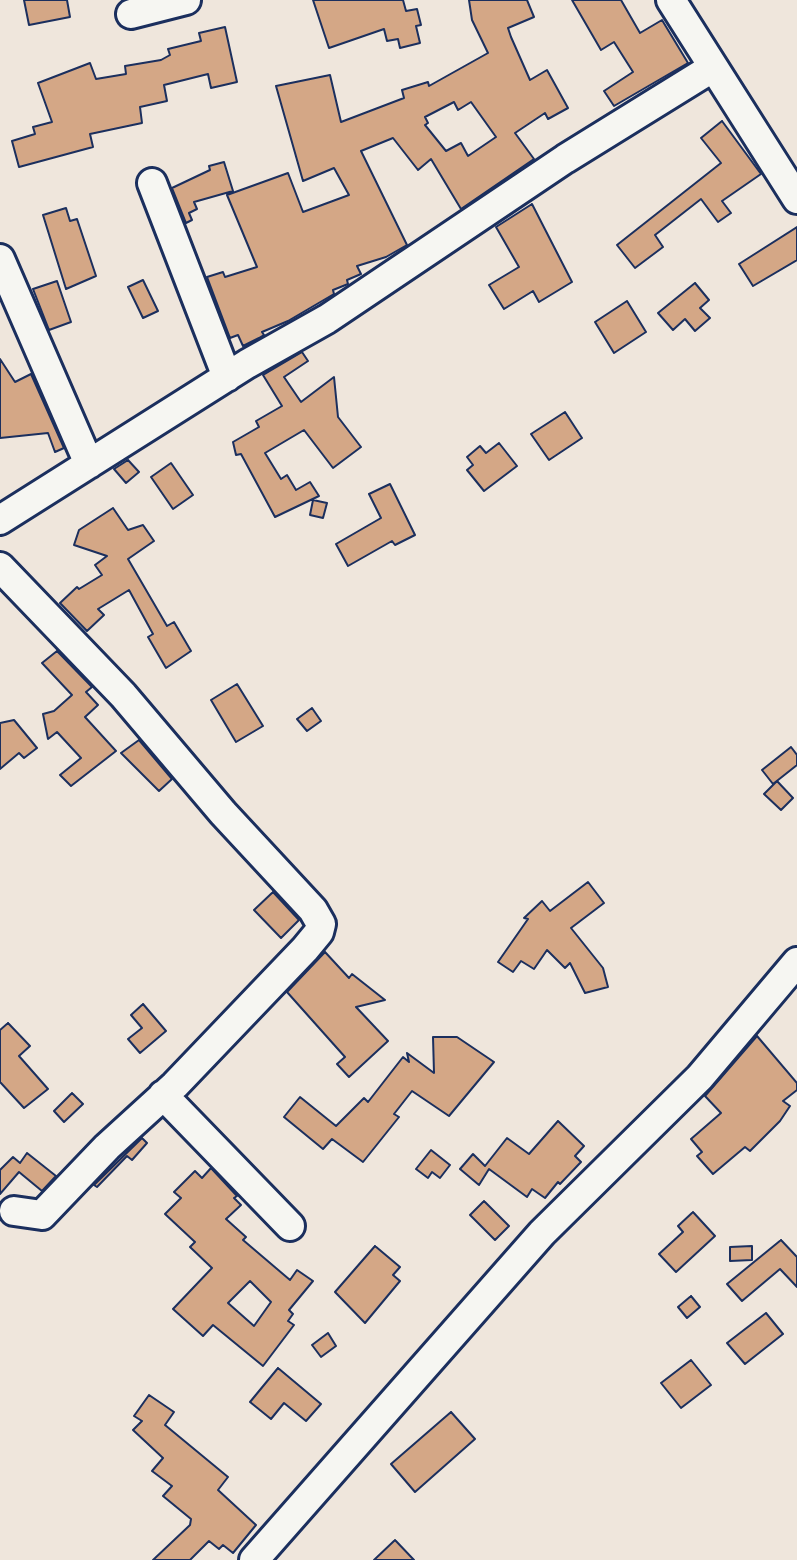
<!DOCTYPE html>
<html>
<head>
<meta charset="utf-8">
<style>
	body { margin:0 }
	canvas { display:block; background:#efe6dc }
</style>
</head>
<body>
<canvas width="797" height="1560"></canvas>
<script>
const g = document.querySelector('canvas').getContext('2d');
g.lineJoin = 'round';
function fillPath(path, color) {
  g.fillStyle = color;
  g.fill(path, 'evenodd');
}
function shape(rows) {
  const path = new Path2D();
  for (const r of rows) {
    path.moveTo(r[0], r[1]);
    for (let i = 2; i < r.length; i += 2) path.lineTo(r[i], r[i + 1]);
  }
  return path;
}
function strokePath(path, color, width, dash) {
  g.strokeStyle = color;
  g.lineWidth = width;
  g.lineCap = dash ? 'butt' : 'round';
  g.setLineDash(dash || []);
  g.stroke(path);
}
const building = shape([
	[24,0,67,0,70,17,29,25,24,0],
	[313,0,403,0,406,11,417,9,421,25,416,26,420,43,400,48,398,39,387,41,384,29,329,48,313,0],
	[469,0,527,0,534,17,508,28,511,37,530,80,547,70,568,108,548,119,545,113,515,133,534,159,461,209,431,159,418,170,393,138,361,151,407,245,386,257,357,266,361,274,347,280,348,284,333,290,334,294,288,321,262,332,264,335,259,338,243,346,238,335,230,338,207,277,223,272,225,277,257,267,227,195,288,173,303,212,349,195,334,168,303,181,276,86,330,75,341,122,404,98,402,90,428,82,429,86,488,53,472,20,469,0],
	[454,102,458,110,471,102,496,137,468,156,461,143,446,151,425,125,428,123,425,117,454,102],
	[572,0,621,0,640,33,662,20,688,63,614,106,604,91,633,72,614,42,601,50,572,0],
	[225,27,237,82,211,88,208,74,164,85,167,101,140,107,142,123,90,134,93,147,19,167,12,141,35,134,33,127,52,122,38,83,90,63,96,79,126,74,125,66,161,60,170,55,168,49,201,41,199,33,225,27],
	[722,121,761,174,722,201,731,213,718,222,701,199,655,235,663,247,635,268,617,245,721,163,701,138,722,121],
	[224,162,233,191,194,202,197,209,189,213,192,220,186,223,172,188,210,170,209,166,224,162],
	[532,204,572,282,539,302,533,291,504,309,489,285,519,267,496,227,532,204],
	[66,208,70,221,77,219,96,276,66,289,43,215,66,208],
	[797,227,797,260,753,286,739,264,797,227],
	[143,280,158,311,143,318,128,287,143,280],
	[57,281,71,322,49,330,33,289,57,281],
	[695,283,709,300,700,308,710,318,695,331,685,319,673,330,658,313,695,283],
	[627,301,646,332,614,353,595,322,627,301],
	[302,352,308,361,284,377,301,402,334,377,338,417,361,447,333,468,304,430,265,453,281,479,287,475,296,490,310,482,319,496,275,517,241,454,236,455,233,442,259,427,256,421,282,406,263,375,302,352],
	[0,359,15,382,31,374,64,448,55,452,48,433,0,438,0,359],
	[565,412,582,438,549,460,531,434,565,412],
	[499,443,517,466,484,491,467,470,473,465,467,457,480,446,486,453,499,443],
	[128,460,139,472,126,483,114,469,128,460],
	[171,463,193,495,173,509,151,477,171,463],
	[390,484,415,535,395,545,392,541,348,566,336,544,381,518,369,494,390,484],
	[313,500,327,503,323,518,310,515,313,500],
	[113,508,128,530,143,525,154,541,128,559,167,626,174,622,191,651,166,668,148,637,153,634,129,590,98,609,104,615,87,631,60,603,77,587,79,589,102,575,95,565,107,556,74,545,79,530,113,508],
	[57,651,92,687,86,692,98,705,85,717,116,751,71,786,60,775,81,758,57,732,48,739,43,714,54,711,72,695,42,663,57,651],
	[237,684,263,726,236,742,211,700,237,684],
	[312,708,321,721,307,731,297,719,312,708],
	[14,720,37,748,24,758,19,753,0,769,0,723,14,720],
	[139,740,172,779,159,791,121,753,139,740],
	[791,747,797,755,797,765,773,784,762,770,791,747],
	[777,781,793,798,781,810,764,794,777,781],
	[588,882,604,903,571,928,603,968,608,987,585,993,570,963,565,968,547,950,534,969,521,961,513,972,498,962,528,919,524,918,542,901,550,911,588,882],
	[273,892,299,920,281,938,254,910,273,892],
	[325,952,349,978,352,974,385,1000,356,1007,388,1041,349,1077,337,1064,345,1057,287,992,325,952],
	[143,1004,166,1031,140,1053,128,1039,142,1028,131,1015,143,1004],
	[8,1023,30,1046,19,1056,48,1089,24,1108,0,1082,0,1030,8,1023],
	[757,1036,797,1083,797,1090,783,1101,790,1106,780,1121,750,1151,745,1147,713,1174,697,1156,702,1152,691,1139,721,1113,705,1096,757,1036],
	[433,1037,457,1037,494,1062,449,1116,412,1091,394,1114,399,1117,363,1162,332,1139,323,1149,284,1117,300,1097,336,1126,364,1098,368,1102,403,1057,409,1062,407,1053,434,1073,433,1037],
	[72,1093,83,1104,64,1122,54,1111,72,1093],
	[558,1121,584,1146,575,1156,581,1162,560,1184,558,1182,545,1198,532,1189,527,1197,489,1169,479,1185,460,1169,473,1154,485,1166,507,1138,529,1154,558,1121],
	[142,1138,147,1143,132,1160,127,1156,97,1187,94,1185,142,1138],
	[431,1150,450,1165,440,1178,432,1172,428,1178,416,1169,431,1150],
	[27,1153,56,1176,42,1191,19,1172,0,1194,0,1170,13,1157,20,1163,27,1153],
	[211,1168,237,1196,234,1198,241,1205,226,1219,246,1237,243,1240,290,1280,297,1270,313,1281,289,1310,293,1314,288,1321,294,1325,263,1366,213,1325,203,1336,173,1309,212,1268,190,1247,195,1242,165,1214,181,1198,174,1192,195,1171,202,1178,211,1168],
	[250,1281,271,1302,254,1326,228,1303,250,1281],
	[484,1201,509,1226,495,1240,470,1215,484,1201],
	[693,1212,715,1236,676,1272,659,1254,683,1232,678,1226,693,1212],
	[781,1240,797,1257,797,1287,780,1269,742,1301,727,1284,781,1240],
	[375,1246,400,1267,393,1275,400,1281,365,1323,335,1292,375,1246],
	[752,1246,752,1260,730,1261,730,1247,752,1246],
	[691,1296,700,1307,687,1318,678,1307,691,1296],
	[766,1313,783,1334,745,1364,727,1343,766,1313],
	[328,1333,336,1346,321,1357,312,1345,328,1333],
	[691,1360,711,1385,681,1408,661,1383,691,1360],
	[278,1368,321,1404,306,1421,284,1403,271,1419,250,1402,278,1368],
	[149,1395,174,1412,165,1425,228,1477,218,1490,256,1525,233,1553,223,1545,219,1549,209,1541,190,1560,153,1560,190,1525,191,1519,163,1496,172,1486,152,1471,163,1458,133,1430,142,1421,134,1416,149,1395],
	[451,1412,475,1439,415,1492,391,1464,451,1412],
	[395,1540,414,1560,374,1560,395,1540]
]);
const minor = shape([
	[671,0,797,199],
	[131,14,186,0],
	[152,183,227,377],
	[0,259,89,464],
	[0,520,247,364,327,319,565,159,712,68],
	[0,567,123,695,223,813,313,910,321,924,319,932,305,949,175,1085,107,1147,42,1215,14,1211],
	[163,1095,290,1226],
	[254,1560,542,1233,700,1077,797,962]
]);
fillPath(building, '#d4a786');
strokePath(building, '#1b2f5e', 2);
strokePath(minor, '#1b2f5e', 34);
strokePath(minor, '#f6f6f2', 28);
</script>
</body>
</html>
